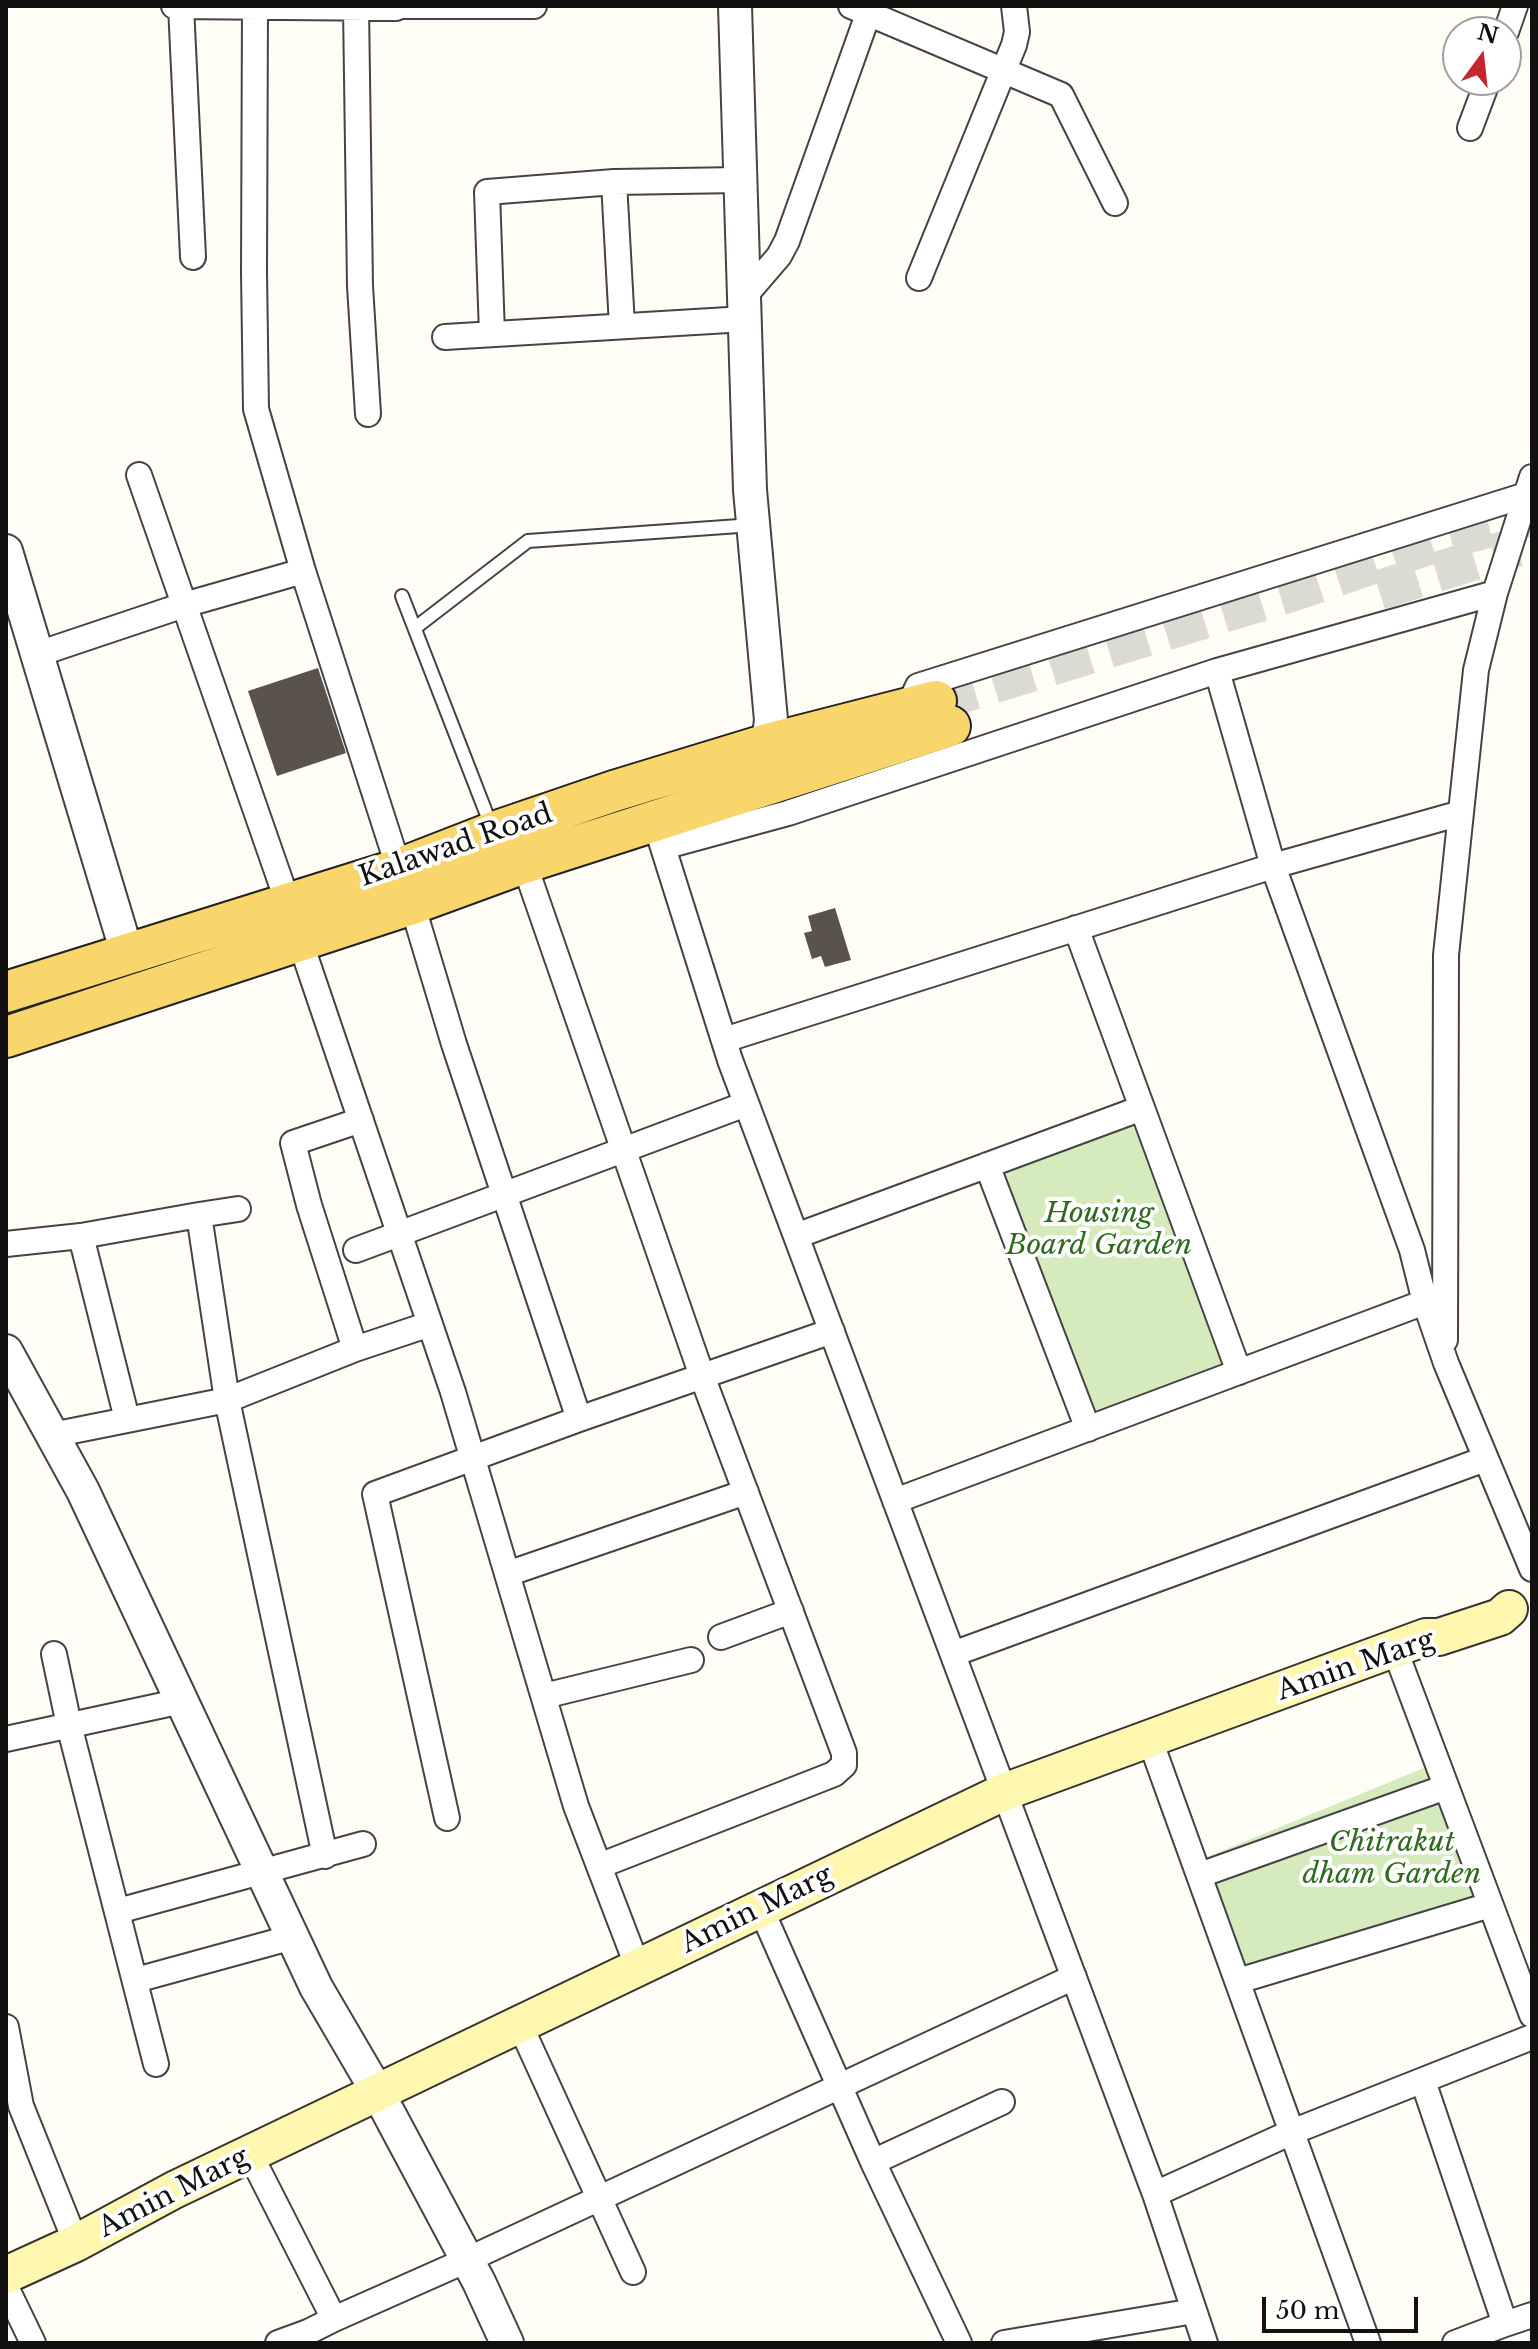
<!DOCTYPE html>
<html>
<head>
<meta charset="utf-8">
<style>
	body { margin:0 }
	#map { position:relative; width:1538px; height:2349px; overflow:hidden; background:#fffdf5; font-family:"Libre Baskerville",serif }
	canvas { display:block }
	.frame { position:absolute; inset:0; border:8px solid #111; pointer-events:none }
	.north { position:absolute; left:1442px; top:16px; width:80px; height:80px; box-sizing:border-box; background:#fff; border:2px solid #a0a0a0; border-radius:50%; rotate:15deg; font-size:22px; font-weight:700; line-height:32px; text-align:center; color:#111 }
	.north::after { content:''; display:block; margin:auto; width:28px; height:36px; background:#c4262e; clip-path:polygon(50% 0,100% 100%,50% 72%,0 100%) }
	.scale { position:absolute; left:1262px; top:2297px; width:156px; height:36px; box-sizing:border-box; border:4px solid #111; border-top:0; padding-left:10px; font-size:24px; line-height:28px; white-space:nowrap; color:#111; -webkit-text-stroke:6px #fff; paint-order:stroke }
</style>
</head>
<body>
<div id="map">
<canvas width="1538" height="2349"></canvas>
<div class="frame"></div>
<div class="north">N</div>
<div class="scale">50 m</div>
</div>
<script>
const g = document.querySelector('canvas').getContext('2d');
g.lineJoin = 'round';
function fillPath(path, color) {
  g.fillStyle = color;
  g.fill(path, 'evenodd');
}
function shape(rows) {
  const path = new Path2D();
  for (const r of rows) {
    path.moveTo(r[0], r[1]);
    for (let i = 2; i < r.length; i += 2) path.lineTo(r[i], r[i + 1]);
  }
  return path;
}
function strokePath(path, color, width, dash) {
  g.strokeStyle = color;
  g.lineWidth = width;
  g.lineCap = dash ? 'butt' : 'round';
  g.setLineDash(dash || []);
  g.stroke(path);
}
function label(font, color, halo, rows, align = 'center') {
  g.font = font + ' "Libre Baskerville",serif';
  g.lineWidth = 8;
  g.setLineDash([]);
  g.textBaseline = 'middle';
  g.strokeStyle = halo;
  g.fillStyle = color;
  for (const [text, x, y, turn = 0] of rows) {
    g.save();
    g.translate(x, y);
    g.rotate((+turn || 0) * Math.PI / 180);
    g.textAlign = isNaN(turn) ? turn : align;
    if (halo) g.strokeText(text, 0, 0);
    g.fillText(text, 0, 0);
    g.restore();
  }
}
const green = shape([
	[1142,1108,1239,1372,1088,1429,987,1165],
	[1436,1763,1490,1905,1238,1981,1195,1862]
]);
const building = shape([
	[318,668,346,753,277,776,248,691],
	[835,908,851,960,825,967,821,956,812,959,804,933,812,931,808,916]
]);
const primaryTunnel = shape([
	[1379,590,1517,547],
	[936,701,1288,593,1443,540,1532,516]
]);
const service = shape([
	[402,596,492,828],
	[415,628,528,541,753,525]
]);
const minor = shape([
	[174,6,396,8],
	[181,6,193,257],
	[255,6,254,273,256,409,303,571,399,869],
	[396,6,534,6],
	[851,6,1061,95,1115,203],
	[356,7,360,286,368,414],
	[1506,32,1515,6],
	[1470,128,1488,80],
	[614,182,622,326],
	[919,278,1014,45,1017,32,1014,6],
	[743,298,779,256,787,241,871,6],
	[492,334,487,192,614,182,740,180],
	[445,337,745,319],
	[139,475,288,903],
	[38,654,184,605,303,571],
	[1217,671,1273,866,1412,1250,1425,1302,1446,1363,1532,1569],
	[911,701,918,686,1526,495],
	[655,822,730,1060,1155,2194,1205,2343],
	[663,847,788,813,1217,671,1495,593],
	[524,863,702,1376,844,1753,844,1765,834,1774,599,1866],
	[412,904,454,1044,579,1419],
	[1076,928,1239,1372],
	[300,941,453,1392,576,1806,638,1968],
	[724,1040,1273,866,1461,813],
	[987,1165,1088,1429],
	[199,1215,238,1209],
	[81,1236,127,1419],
	[796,1236,1142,1108],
	[6,1244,81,1236,199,1215,227,1400,325,1856],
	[356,1250,746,1104],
	[1445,1340,1446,955,1476,670,1495,593,1532,477],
	[355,1349,309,1205,293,1143,361,1120],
	[52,1435,227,1400,355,1349,430,1324],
	[895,1501,1425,1302],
	[507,1574,746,1492],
	[721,1637,791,1611],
	[1395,1650,1532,2015],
	[54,1654,69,1725,156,2064],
	[953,1654,1485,1459],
	[544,1696,691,1660],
	[6,1739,182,1701],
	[1150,1740,1368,2343],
	[447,1818,375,1494,579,1419,832,1331],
	[1200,1875,1446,1787],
	[761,1909,873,2162,959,2343],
	[118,1911,363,1844],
	[136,1980,293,1937],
	[1238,1981,1490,1905],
	[520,2025,633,2272],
	[6,2027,21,2106,76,2243],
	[1423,2081,1505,2324,1455,2343],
	[250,2154,334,2319,467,2260,1074,1977],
	[873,2162,1002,2102],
	[1155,2194,1292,2132,1532,2037],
	[6,2287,33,2343],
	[1505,2324,1532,2315],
	[278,2343,308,2332,334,2319],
	[1004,2343,1194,2311]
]);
const tertiary = shape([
	[735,6,750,490,771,720,768,744],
	[6,551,127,953],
	[6,1351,83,1491,316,1987,378,2093,479,2282,507,2343]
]);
const secondary = shape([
	[6,2275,76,2243,174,2190,1004,1792,1426,1637,1439,1637,1500,1617,1509,1609]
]);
const primary = shape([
	[6,992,399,869,494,832,614,791,768,744,936,701],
	[6,1037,412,904,524,863,950,726]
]);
const streetNames = [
	["Kalawad Road",456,846,-19],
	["Amin Marg",1356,1666,-19],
	["Amin Marg",757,1910,-26],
	["Amin Marg",174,2193,-27]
];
const parkNames = [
	["Housing",1099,1214],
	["Board Garden",1099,1246],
	["Chitrakut",1392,1843],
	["dham Garden",1392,1875]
];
fillPath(green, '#d5ebbd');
fillPath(building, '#5a524d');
strokePath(primaryTunnel, '#dbdad3', 40, [40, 20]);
strokePath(service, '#444', 16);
strokePath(minor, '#444', 28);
strokePath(tertiary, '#444', 36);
strokePath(secondary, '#333', 40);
strokePath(primary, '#222', 44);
strokePath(service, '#fff', 12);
strokePath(minor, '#fff', 24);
strokePath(tertiary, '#fff', 32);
strokePath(secondary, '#fff6b0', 36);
strokePath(primary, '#f9d66b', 40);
label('28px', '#111', '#fff', streetNames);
label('italic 28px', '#2f6b1f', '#fff', parkNames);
</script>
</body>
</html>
